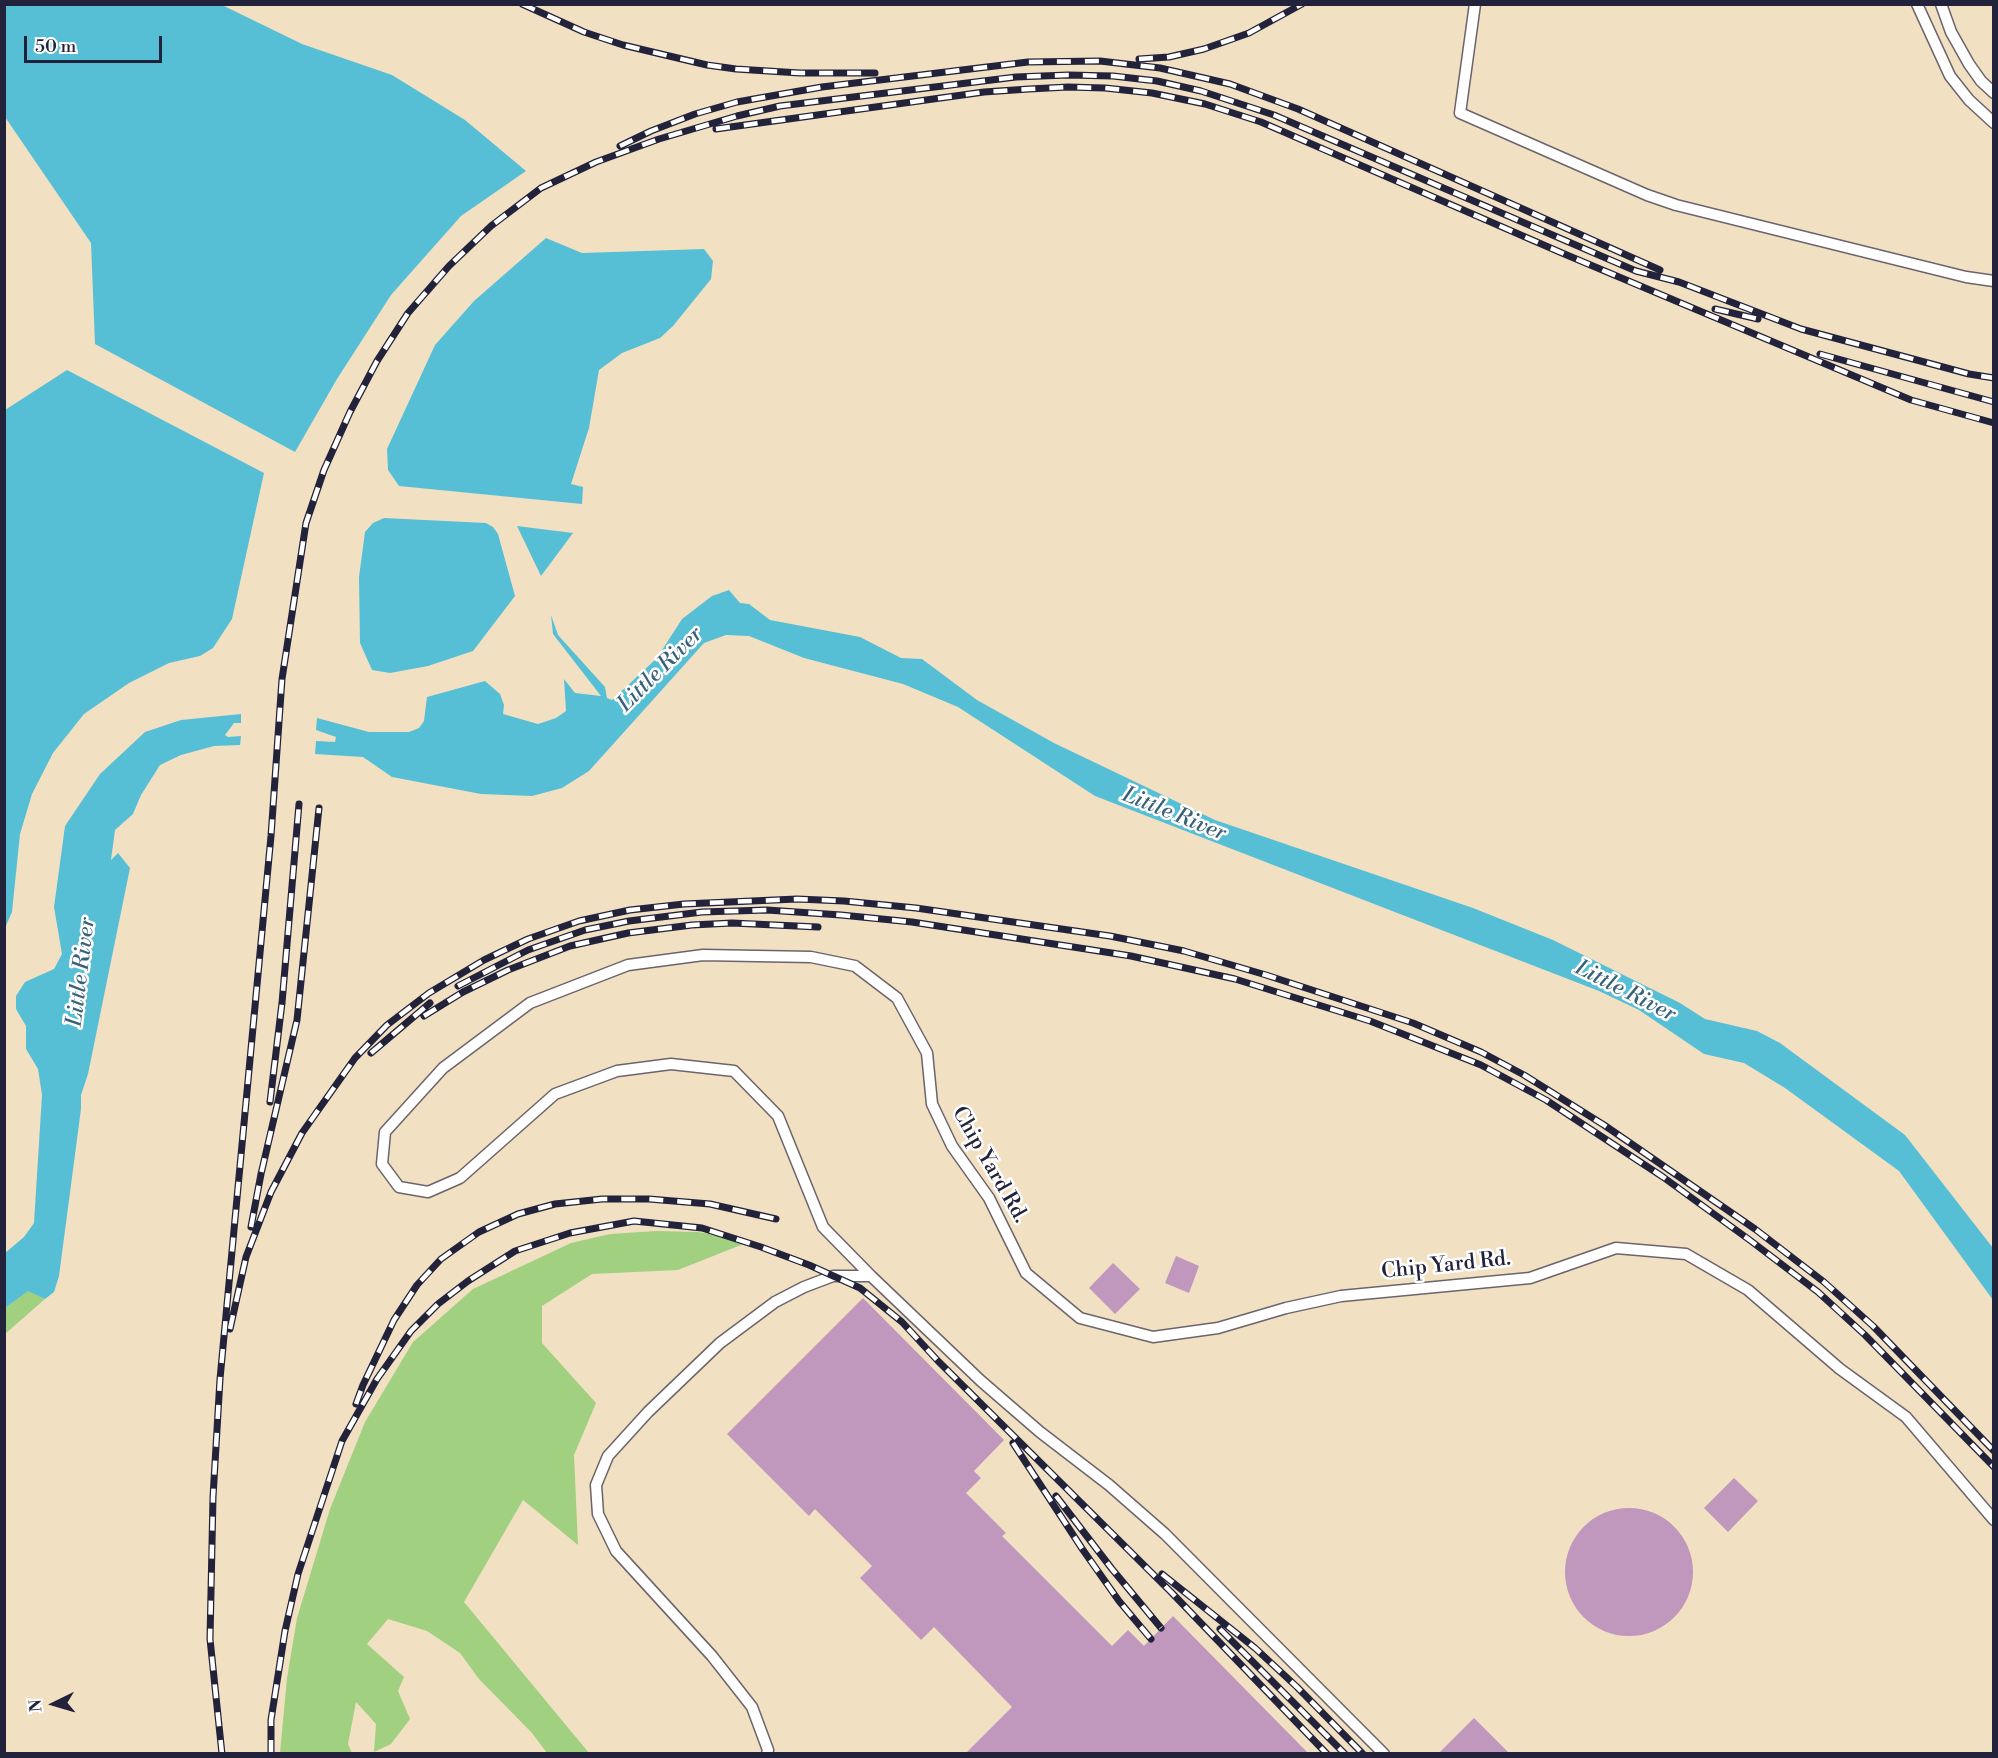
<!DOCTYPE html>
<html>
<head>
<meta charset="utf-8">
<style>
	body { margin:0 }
	#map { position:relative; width:1998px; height:1758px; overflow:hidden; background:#f2e0c3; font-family:"Libre Bodoni",serif }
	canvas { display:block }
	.frame { position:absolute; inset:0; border:6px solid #22223b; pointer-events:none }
	.north { position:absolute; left:24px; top:1674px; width:60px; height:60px; -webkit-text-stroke:4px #fff; paint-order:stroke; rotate:265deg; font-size:16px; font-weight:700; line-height:24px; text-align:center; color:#22223b }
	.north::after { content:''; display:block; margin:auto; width:21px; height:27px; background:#22223b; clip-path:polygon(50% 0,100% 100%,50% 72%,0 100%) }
	.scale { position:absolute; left:24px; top:36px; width:138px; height:27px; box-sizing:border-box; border:3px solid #22223b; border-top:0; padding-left:8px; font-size:18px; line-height:21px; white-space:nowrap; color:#22223b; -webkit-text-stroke:4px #fff; paint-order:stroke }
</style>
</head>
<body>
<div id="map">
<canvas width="1998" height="1758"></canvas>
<div class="frame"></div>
<div class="north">N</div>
<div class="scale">50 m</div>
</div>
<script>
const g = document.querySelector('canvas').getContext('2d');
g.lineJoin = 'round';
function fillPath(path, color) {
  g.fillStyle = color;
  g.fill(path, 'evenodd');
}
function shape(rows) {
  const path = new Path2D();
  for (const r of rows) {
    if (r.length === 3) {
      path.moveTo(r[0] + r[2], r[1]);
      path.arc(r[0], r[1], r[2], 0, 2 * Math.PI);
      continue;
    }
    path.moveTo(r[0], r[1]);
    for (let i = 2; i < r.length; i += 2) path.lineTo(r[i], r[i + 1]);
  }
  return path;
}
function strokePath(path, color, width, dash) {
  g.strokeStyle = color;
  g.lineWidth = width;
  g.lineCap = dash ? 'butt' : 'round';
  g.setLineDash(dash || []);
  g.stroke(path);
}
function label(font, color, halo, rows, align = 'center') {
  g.font = font + ' "Libre Bodoni",serif';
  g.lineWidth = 5;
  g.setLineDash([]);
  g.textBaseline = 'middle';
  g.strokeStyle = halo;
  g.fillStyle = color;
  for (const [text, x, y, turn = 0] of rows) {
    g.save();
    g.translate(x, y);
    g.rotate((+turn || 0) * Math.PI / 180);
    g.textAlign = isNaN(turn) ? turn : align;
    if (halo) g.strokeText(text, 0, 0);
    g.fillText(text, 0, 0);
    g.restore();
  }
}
const green = shape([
	[656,1231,697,1232,727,1236,746,1243,678,1270,592,1274,542,1306,542,1343,596,1403,574,1455,578,1545,523,1500,464,1602,589,1753,547,1753,532,1733,479,1679,460,1653,427,1631,388,1619,367,1644,404,1677,398,1691,410,1719,391,1744,374,1752,376,1724,356,1702,348,1744,352,1753,280,1753,287,1678,297,1618,330,1509,365,1422,413,1342,473,1289,571,1243,610,1234],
	[28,1290,45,1299,5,1334,5,1308]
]);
const water = shape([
	[4,5,222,5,302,44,392,75,465,120,526,171,461,216,391,295,337,379,295,452,95,344,91,243,5,117],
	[546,238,582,253,704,249,713,261,711,279,673,326,660,338,622,353,599,370,589,428,571,484,583,487,582,504,399,486,388,470,387,449,435,345,474,301],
	[67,370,264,473,232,619,213,648,200,656,169,663,129,683,84,714,53,753,32,794,20,834,12,912,5,928,5,410],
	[384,518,486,523,493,527,498,534,515,596,473,651,428,666,390,673,372,670,360,643,359,577,365,532,373,523],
	[517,526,573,533,541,576],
	[729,590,740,603,749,604,770,620,860,637,901,658,922,659,977,700,1054,743,1215,820,1473,908,1553,940,1680,1003,1705,1019,1757,1031,1780,1043,1905,1135,1993,1248,1993,1300,1899,1171,1785,1088,1744,1063,1704,1054,1639,1010,1599,991,1095,796,958,707,903,684,804,658,749,636,726,635,704,643,589,771,562,788,532,796,481,794,392,777,363,757,315,754,316,741,335,742,336,737,316,730,317,718,369,732,409,732,419,728,424,721,427,697,485,681,500,694,504,705,503,714,538,724,556,718,566,711,564,679,575,693,601,696,553,634,551,615,558,635,605,687,607,698,612,700,657,658,682,619,712,596],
	[241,714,241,723,234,723,225,735,228,737,241,736,240,745,214,746,181,755,160,765,141,795,133,814,115,830,111,860,118,853,130,868,88,1074,81,1095,81,1109,59,1276,54,1292,45,1299,28,1291,5,1308,5,1253,24,1237,34,1223,42,1095,38,1069,26,1049,26,1026,16,1009,16,996,25,982,54,969,62,954,54,907,65,826,100,774,145,732,181,720]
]);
const building = shape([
	[1176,1256,1199,1266,1189,1293,1165,1283],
	[1113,1263,1140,1289,1115,1314,1089,1288],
	[863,1298,1004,1440,974,1471,981,1478,966,1493,1006,1533,1002,1536,1112,1646,1128,1630,1144,1646,1173,1616,1309,1754,965,1754,1012,1707,934,1627,921,1640,860,1578,872,1566,815,1509,809,1516,727,1434],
	[1734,1478,1758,1501,1728,1532,1704,1508],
	[1629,1572,64],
	[1474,1718,1510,1754,1438,1754]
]);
const lane = shape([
	[1475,4,1460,113,1647,195,1676,205,1966,277,1994,281],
	[1917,4,1950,76,1969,100,1994,123],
	[1941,4,1951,32,1969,64,1981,81,1994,93],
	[871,1276,823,1227,778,1116,734,1071,671,1064,617,1071,555,1094,460,1178,428,1192,399,1187,382,1164,385,1132,443,1068,530,1003,628,965,703,955,811,957,855,966,897,998,927,1053,932,1104,952,1146,989,1198,1026,1273,1080,1318,1153,1337,1218,1328,1286,1308,1341,1296,1530,1278,1616,1248,1686,1254,1748,1290,1840,1369,1906,1417,1994,1520],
	[767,1754,768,1750,752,1707,712,1656,616,1551,598,1514,596,1485,608,1456,648,1412,720,1343,775,1302,804,1287,833,1276,871,1276,981,1381,1040,1432,1109,1485,1165,1534,1384,1754]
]);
const rail = shape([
	[522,4,584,32,623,45,707,65,736,69,800,73,875,73],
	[1139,59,1169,57,1204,49,1249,33,1302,4],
	[716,129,984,92,1029,89,1068,87,1105,88,1152,93,1205,104,1261,122,1562,253,1911,400,1994,423],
	[620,146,651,131,695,114,737,102,822,87,1028,62,1100,61,1160,68,1230,84,1298,109,1660,270],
	[1715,309,1758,319],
	[1820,354,1994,402],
	[458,986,528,950,585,930,629,921,702,912,767,910,841,915,912,922,1131,956,1235,979,1370,1021,1481,1065,1546,1100,1663,1177,1751,1241,1818,1292,1865,1335,1994,1467],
	[424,1016,463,992,508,970,570,946,628,933,692,925,732,923,818,927],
	[371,1053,430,1003],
	[270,1102,282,1003,299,804],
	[251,1227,261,1174,297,1020,319,808],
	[230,1329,246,1257,271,1192,302,1133,355,1058,387,1025,429,993,484,960,528,939,579,921,630,910,684,904,797,899,844,901,916,908,1110,936,1184,951,1266,975,1413,1023,1481,1052,1524,1075,1604,1125,1755,1229,1824,1282,1873,1326,1994,1451],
	[356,1404,363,1385,394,1320,417,1285,441,1259,479,1232,518,1214,555,1204,602,1199,649,1199,710,1204,776,1219],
	[1013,1443,1083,1550,1119,1601,1151,1639],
	[1056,1496,1112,1569,1161,1628],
	[1162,1574,1255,1648,1297,1687,1363,1754],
	[1220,1629,1345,1754],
	[222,1754,210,1639,213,1497,220,1379,271,836,282,679,306,523,324,470,350,412,377,361,408,313,449,266,491,226,541,188,596,162,659,139,737,116,780,106,1016,77,1068,75,1113,76,1157,81,1201,91,1274,115,1636,271,1679,282,1801,329,1969,374,1994,378],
	[271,1754,271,1720,285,1631,298,1574,342,1441,377,1379,411,1331,438,1304,468,1281,515,1251,570,1233,634,1221,702,1228,761,1247,809,1265,860,1288,902,1322,938,1361,1171,1592,1327,1754]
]);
const streetNames = [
	["Chip Yard Rd.",989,1165,60],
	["Chip Yard Rd.",1446,1266,-6]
];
const waterNames = [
	["Little River",661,670,-45],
	["Little River",1174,815,22],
	["Little River",82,972,-83],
	["Little River",1625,992,27]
];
fillPath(green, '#a1d180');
fillPath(water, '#57bfd5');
fillPath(building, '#c097bd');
strokePath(lane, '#6b646b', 13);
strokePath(lane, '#fff', 10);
strokePath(rail, '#22223b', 7);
strokePath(rail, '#fff', 4.5, [14]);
label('21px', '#22223b', '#fff', streetNames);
label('italic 22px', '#376179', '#fff', waterNames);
</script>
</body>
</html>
